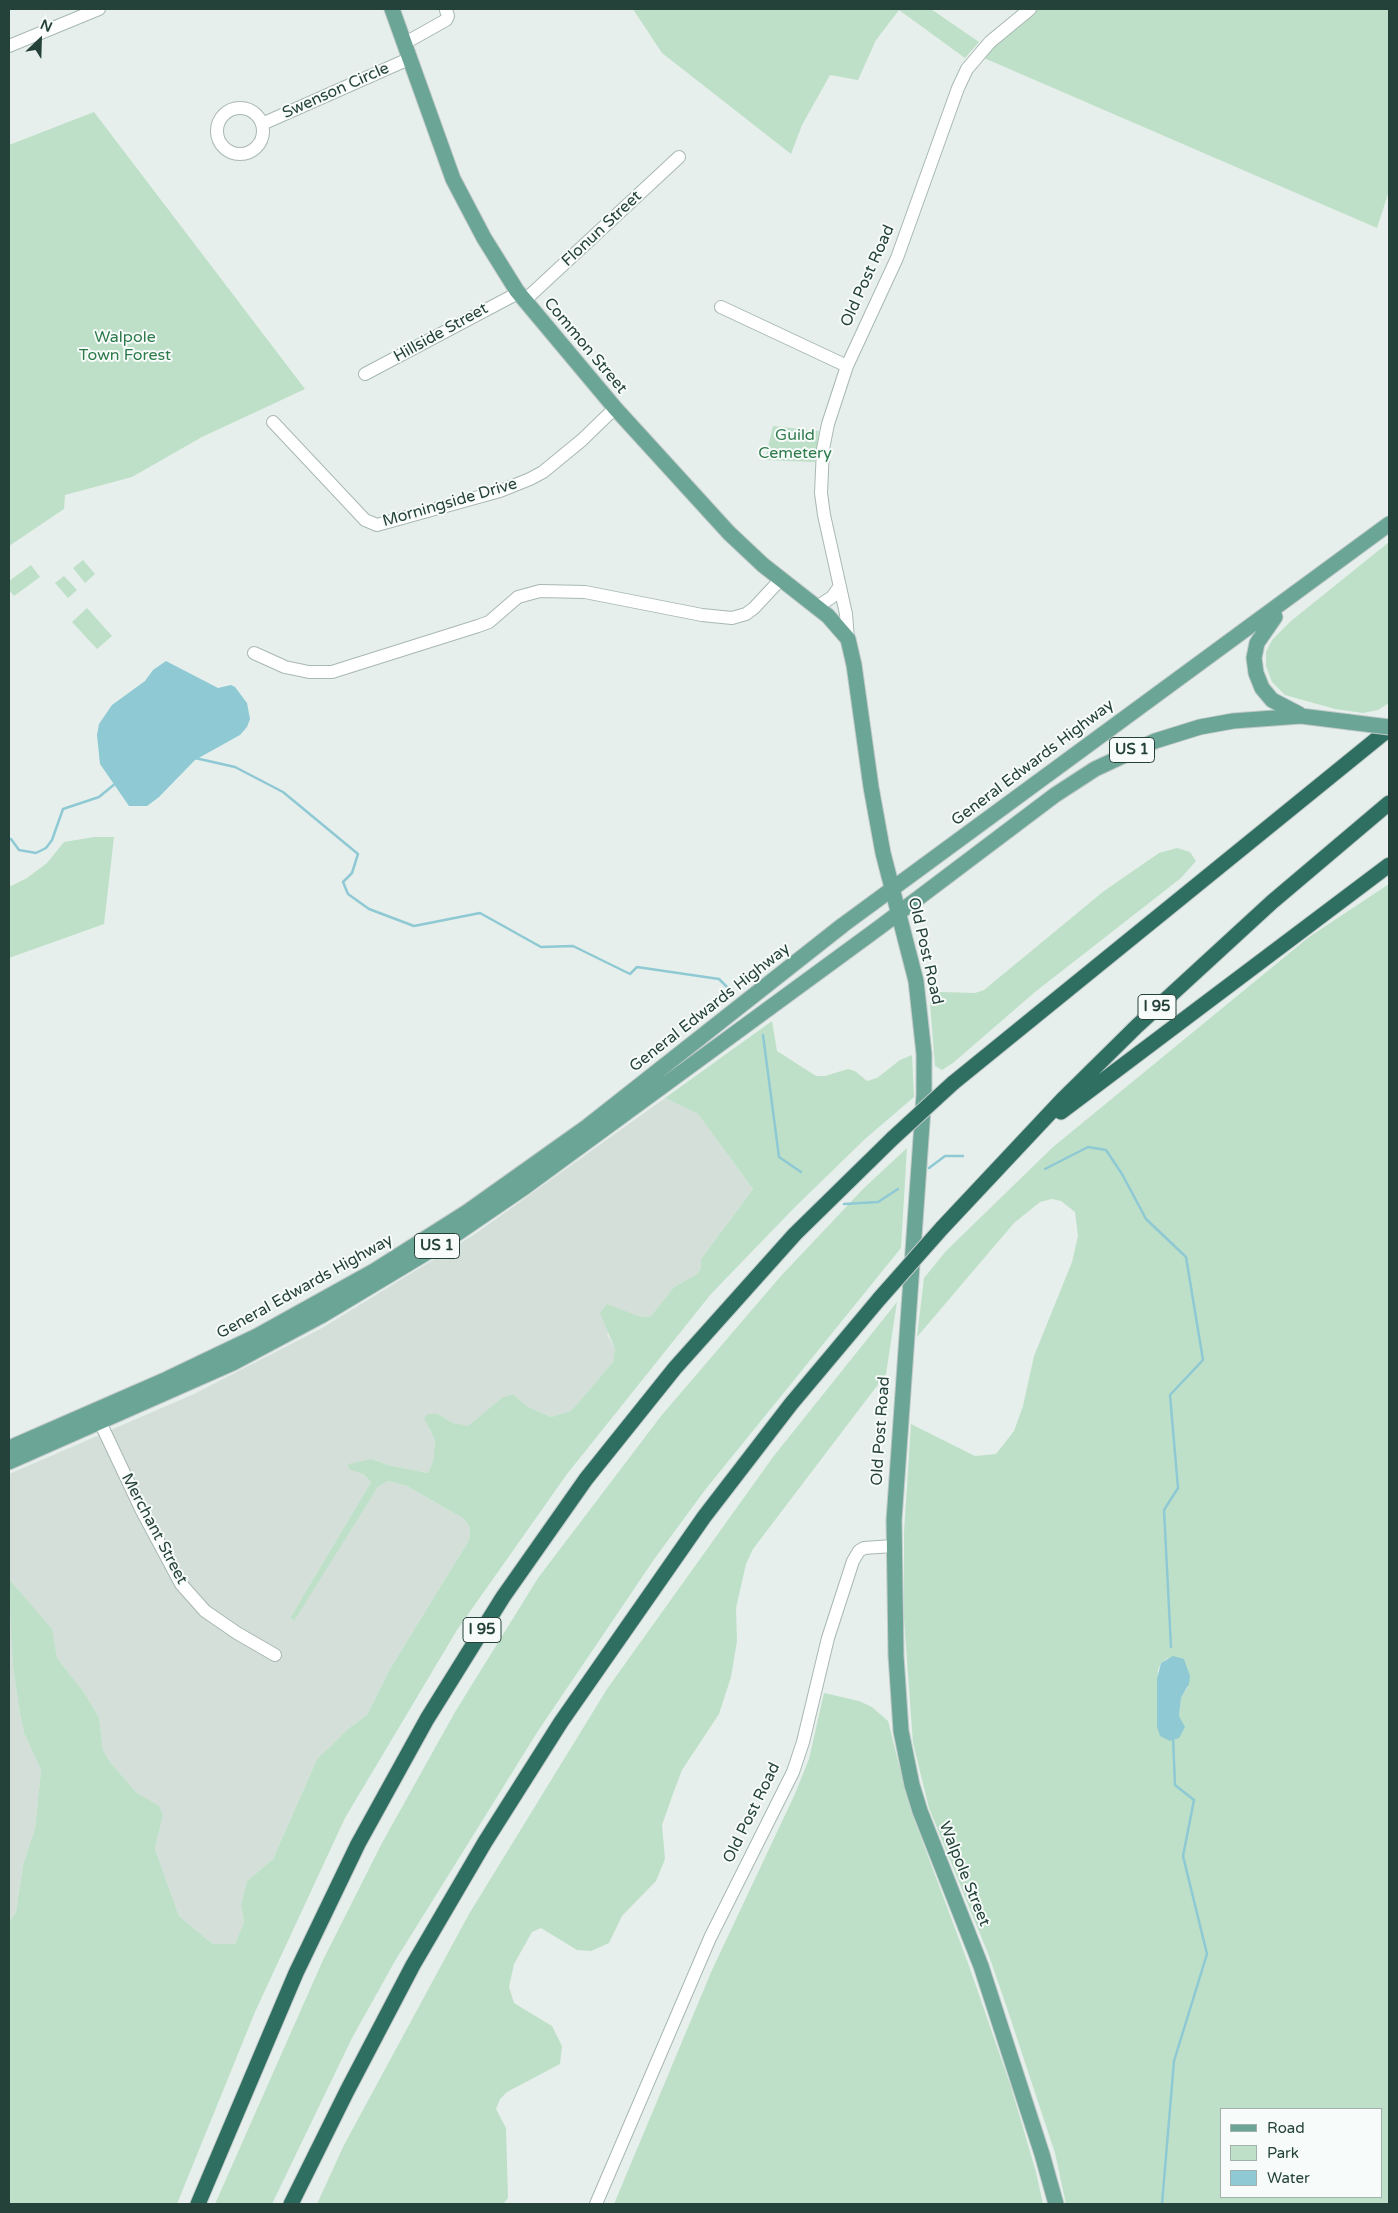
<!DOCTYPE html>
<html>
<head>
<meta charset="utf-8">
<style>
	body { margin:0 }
	#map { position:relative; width:1398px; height:2213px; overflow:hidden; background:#e6efeb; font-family:"Varela Round",sans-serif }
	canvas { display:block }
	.frame { position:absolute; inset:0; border:10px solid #24423a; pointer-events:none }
	.legend { position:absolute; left:1220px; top:2108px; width:162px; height:90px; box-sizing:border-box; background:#f7fbf9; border:1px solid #a3b1ad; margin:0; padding:6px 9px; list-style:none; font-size:15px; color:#24423a }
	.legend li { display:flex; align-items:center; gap:10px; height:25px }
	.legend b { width:25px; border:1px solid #a3b1ad }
	.north { position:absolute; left:15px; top:15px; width:50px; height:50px; -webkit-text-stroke:4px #f7fbf9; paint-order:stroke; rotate:24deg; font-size:14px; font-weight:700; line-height:20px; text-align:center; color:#24423a }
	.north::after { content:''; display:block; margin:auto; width:18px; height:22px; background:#24423a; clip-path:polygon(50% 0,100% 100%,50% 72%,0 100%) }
</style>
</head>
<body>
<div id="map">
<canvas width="1398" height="2213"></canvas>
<div class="frame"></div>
<ul class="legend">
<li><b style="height:6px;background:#6aa596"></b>Road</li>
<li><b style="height:14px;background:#bfe0c8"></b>Park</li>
<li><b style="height:14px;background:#8ec9d4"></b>Water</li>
</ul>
<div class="north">N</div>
</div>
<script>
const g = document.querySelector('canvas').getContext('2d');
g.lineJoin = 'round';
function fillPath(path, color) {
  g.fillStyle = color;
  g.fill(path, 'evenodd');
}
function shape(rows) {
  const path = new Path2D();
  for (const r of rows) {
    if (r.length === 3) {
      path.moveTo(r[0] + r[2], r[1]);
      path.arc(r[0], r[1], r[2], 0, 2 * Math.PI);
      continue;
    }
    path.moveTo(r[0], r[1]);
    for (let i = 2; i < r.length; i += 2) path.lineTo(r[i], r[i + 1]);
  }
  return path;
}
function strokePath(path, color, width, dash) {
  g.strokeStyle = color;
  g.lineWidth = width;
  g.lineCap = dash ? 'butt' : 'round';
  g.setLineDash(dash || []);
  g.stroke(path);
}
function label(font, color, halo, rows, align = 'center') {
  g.font = font + ' "Varela Round",sans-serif';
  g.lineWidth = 4;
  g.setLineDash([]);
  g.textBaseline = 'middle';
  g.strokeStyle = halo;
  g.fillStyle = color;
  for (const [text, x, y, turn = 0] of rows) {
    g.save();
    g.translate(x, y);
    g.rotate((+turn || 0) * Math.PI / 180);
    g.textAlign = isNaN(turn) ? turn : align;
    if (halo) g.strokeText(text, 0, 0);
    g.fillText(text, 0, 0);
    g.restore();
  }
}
const built = shape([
	[665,1098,698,1114,753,1189,701,1259,701,1268,697,1274,674,1287,650,1317,638,1316,607,1334,615,1349,613,1362,571,1411,551,1417,528,1407,513,1394,503,1397,468,1427,453,1423,438,1414,429,1430,435,1441,433,1461,428,1473,388,1465,372,1459,348,1467,363,1474,371,1482,290,1618,293,1621,378,1487,388,1481,407,1486,464,1519,470,1528,469,1540,390,1669,367,1715,349,1728,317,1759,273,1859,247,1881,241,1905,244,1922,235,1944,213,1944,179,1916,155,1849,163,1815,159,1807,137,1793,110,1762,103,1750,99,1717,83,1691,57,1658,51,1629,9,1579,9,1474,194,1394,322,1328,475,1234],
	[9,1602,12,1613,13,1666,20,1714,24,1733,41,1770,35,1828,23,1865,16,1912,9,1922]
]);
const green = shape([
	[633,9,931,9,979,42,965,58,899,10,876,40,858,80,830,75,802,125,791,154,662,53],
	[1031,9,1389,9,1389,191,1377,228,977,55],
	[94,112,305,389,202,437,132,477,65,495,64,509,9,546,9,145],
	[773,426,819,431,815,462,765,460],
	[1389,542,1389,703,1378,710,1363,713,1335,709,1285,695,1272,682,1266,666,1266,652,1272,640,1291,621],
	[83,560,95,574,85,583,73,568],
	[31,565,40,577,14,596,9,590,9,581],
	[64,576,77,590,68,598,55,583],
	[87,608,112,636,97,649,72,622],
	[94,837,114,837,104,924,9,958,9,887,27,878,47,863,64,842],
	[1177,848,1190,852,1196,861,1181,878,1035,992,953,1063,942,1070,935,1066,930,1003,932,997,940,992,975,993,984,990,1104,891,1159,853],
	[1389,884,1389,2204,1066,2204,1055,2153,1006,2005,989,1956,929,1808,913,1743,904,1619,904,1532,911,1424,975,1456,996,1454,1014,1431,1023,1406,1034,1356,1072,1262,1078,1236,1075,1212,1061,1201,1052,1199,1040,1202,1014,1223,917,1337,924,1278,946,1251,1053,1147,1309,937],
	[1168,1658,1188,1687,1181,1698,1179,1716,1157,1708,1158,1670,1161,1663],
	[1222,2109,1382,2109,1382,2197,1222,2197],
	[772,1021,777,1051,816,1076,825,1076,848,1069,855,1071,867,1081,877,1078,900,1060,912,1055,914,1097,865,1139,795,1207,711,1294,567,1474,457,1630,345,1818,255,2012,177,2204,9,2204,9,1922,16,1912,23,1865,35,1828,41,1770,24,1733,20,1714,13,1667,9,1579,52,1629,57,1658,83,1691,99,1717,103,1750,110,1762,137,1793,159,1806,163,1815,155,1849,179,1916,213,1944,235,1944,244,1922,241,1905,247,1881,273,1859,317,1759,349,1728,367,1715,390,1669,469,1540,470,1528,464,1519,407,1486,388,1481,378,1487,294,1621,290,1618,371,1482,363,1474,351,1470,348,1467,348,1464,372,1459,388,1465,428,1473,433,1461,435,1441,424,1418,428,1414,438,1414,453,1423,468,1426,503,1397,513,1394,528,1407,551,1417,571,1411,613,1362,615,1349,600,1313,607,1304,638,1316,650,1317,674,1287,697,1274,701,1268,701,1259,753,1189,698,1114,665,1098],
	[907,1148,901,1248,705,1490,655,1558,538,1731,395,1961,352,2038,272,2204,215,2204,323,1960,382,1843,455,1712,538,1578,661,1416,780,1277,864,1188],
	[897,1302,886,1374,753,1549,746,1564,736,1608,737,1641,731,1677,719,1714,682,1770,674,1791,662,1825,665,1859,656,1881,622,1916,609,1943,591,1951,577,1950,541,1928,532,1932,514,1964,509,1987,514,2003,552,2026,562,2046,560,2064,507,2092,500,2099,496,2109,506,2128,508,2198,503,2204,317,2204,344,2145,469,1914,607,1689,773,1457],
	[824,1693,859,1701,872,1707,888,1721,910,1808,968,1963,1011,2087,1036,2172,1043,2204,614,2204,712,1970,794,1796,809,1759]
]);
const water = shape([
	[166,661,218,688,231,685,235,687,247,703,250,719,247,727,240,735,195,760,159,797,147,806,129,806,100,764,97,735,99,724,112,705,145,681,153,670],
	[1173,1656,1184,1659,1190,1676,1189,1684,1181,1698,1179,1716,1185,1727,1179,1738,1170,1741,1160,1736,1157,1727,1157,1679,1161,1663]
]);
const stream = shape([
	[195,758,235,767,283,792,358,854,352,873,343,882,348,894,369,909,414,926,480,913,541,947,573,946,630,974,637,967,719,979,734,994],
	[9,839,11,839,19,850,36,853,46,848,52,840,63,809,99,797,116,783],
	[763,1035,779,1157,801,1172],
	[929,1168,945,1156,963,1156],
	[1045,1169,1088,1147,1106,1150,1122,1174,1146,1219,1186,1257,1203,1360,1170,1395,1178,1488,1164,1510,1171,1647],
	[844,1204,878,1202,898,1189],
	[1162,2204,1174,2061,1207,1954,1183,1856,1194,1800,1175,1785,1173,1737]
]);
const minor = shape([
	[405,43,446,20,448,16,446,10],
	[9,46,99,9],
	[240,131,23],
	[262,124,411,58],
	[524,301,679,157],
	[721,307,847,366],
	[365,374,518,293],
	[273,422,365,520,377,525,500,491,530,479,543,472,582,440,615,408],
	[817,607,832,597,840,586],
	[848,639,846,614,824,515,821,493,823,449,828,424,847,366,897,258,958,88,967,69,990,42,1030,9],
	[254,653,285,667,309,672,332,672,478,626,489,622,518,597,540,591,585,592,702,615,732,618,746,614,754,608,781,579],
	[100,1422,142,1511,181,1584,205,1611,237,1633,275,1655],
	[596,2204,710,1938,793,1772,803,1742,828,1638,853,1561,859,1551,864,1548,893,1546]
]);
const major = shape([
	[392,9,453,179,484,238,517,291,615,408,729,533,763,565,828,616,848,639,854,665,871,787,883,853,916,981,924,1054,924,1095,894,1520,896,1656,901,1731,912,1785,920,1811,981,1966,1042,2154,1056,2204],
	[1275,617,1257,643,1254,658,1256,673,1262,688,1272,700,1299,714],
	[9,1448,167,1379,257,1336,374,1271,467,1212,588,1126,843,925,1389,524],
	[9,1462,233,1363,321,1316,446,1241,525,1187,880,927,1055,795,1095,769,1155,741,1200,727,1233,721,1301,716,1349,722]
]);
const highway = shape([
	[953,1083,1389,729],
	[1061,1112,1389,865],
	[942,1228,1064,1098,1137,1026,1272,902,1389,803],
	[198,2204,296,1973,358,1844,427,1719,503,1597,586,1479,675,1368,795,1234,893,1138],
	[291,2204,347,2091,413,1965,485,1842,561,1722,704,1517,791,1404,880,1298]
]);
const majorBridge = shape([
	[1349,722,1389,727]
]);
const highwayBridge = shape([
	[893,1138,953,1083],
	[880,1298,942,1228]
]);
const shields = [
	[1132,750,45],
	[1157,1007,38],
	[437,1246,45],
	[482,1630,38]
];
const shieldNames = [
	["US 1",1132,750],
	["I 95",1157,1007],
	["US 1",437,1246],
	["I 95",482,1630]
];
const streetNames = [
	["Swenson Circle",336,91,-24],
	["Flonun Street",602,229,-43],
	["Old Post Road",868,276,-66],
	["Hillside Street",441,333,-29],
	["Common Street",585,346,50],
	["Morningside Drive",450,503,-16],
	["General Edwards Highway",1033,763,-37],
	["Old Post Road",925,951,77],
	["General Edwards Highway",710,1008,-38],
	["General Edwards Highway",305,1287,-29],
	["Old Post Road",881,1431,-86],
	["Merchant Street",154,1529,62],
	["Old Post Road",752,1813,-64],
	["Walpole Street",964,1874,68]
];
const parkNames = [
	["Walpole",125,338],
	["Town Forest",125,356],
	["Guild",795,436],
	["Cemetery",795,454]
];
fillPath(built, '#d4dfda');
fillPath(green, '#bfe0c8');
fillPath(water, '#8ec9d4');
strokePath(stream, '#8ec9d4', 2.5);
strokePath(minor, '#a8b8b2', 14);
strokePath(major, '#c2cac8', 17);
strokePath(highway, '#c2cac8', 17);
strokePath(minor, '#fff', 12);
strokePath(major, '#6aa596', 15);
strokePath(highway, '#2f6f62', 15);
strokePath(majorBridge, '#c2cac8', 17, []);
strokePath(highwayBridge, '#c2cac8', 17, []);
strokePath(majorBridge, '#6aa596', 15);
strokePath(highwayBridge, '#2f6f62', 15);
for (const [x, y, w] of shields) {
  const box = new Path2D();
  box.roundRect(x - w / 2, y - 12.5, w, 25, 4);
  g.fillStyle = '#f7fbf9';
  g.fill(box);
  strokePath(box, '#24423a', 1);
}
label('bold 15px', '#24423a', null, shieldNames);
label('16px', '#24423a', '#f7fbf9', streetNames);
label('16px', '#2d7a4b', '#f7fbf9', parkNames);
</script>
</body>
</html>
